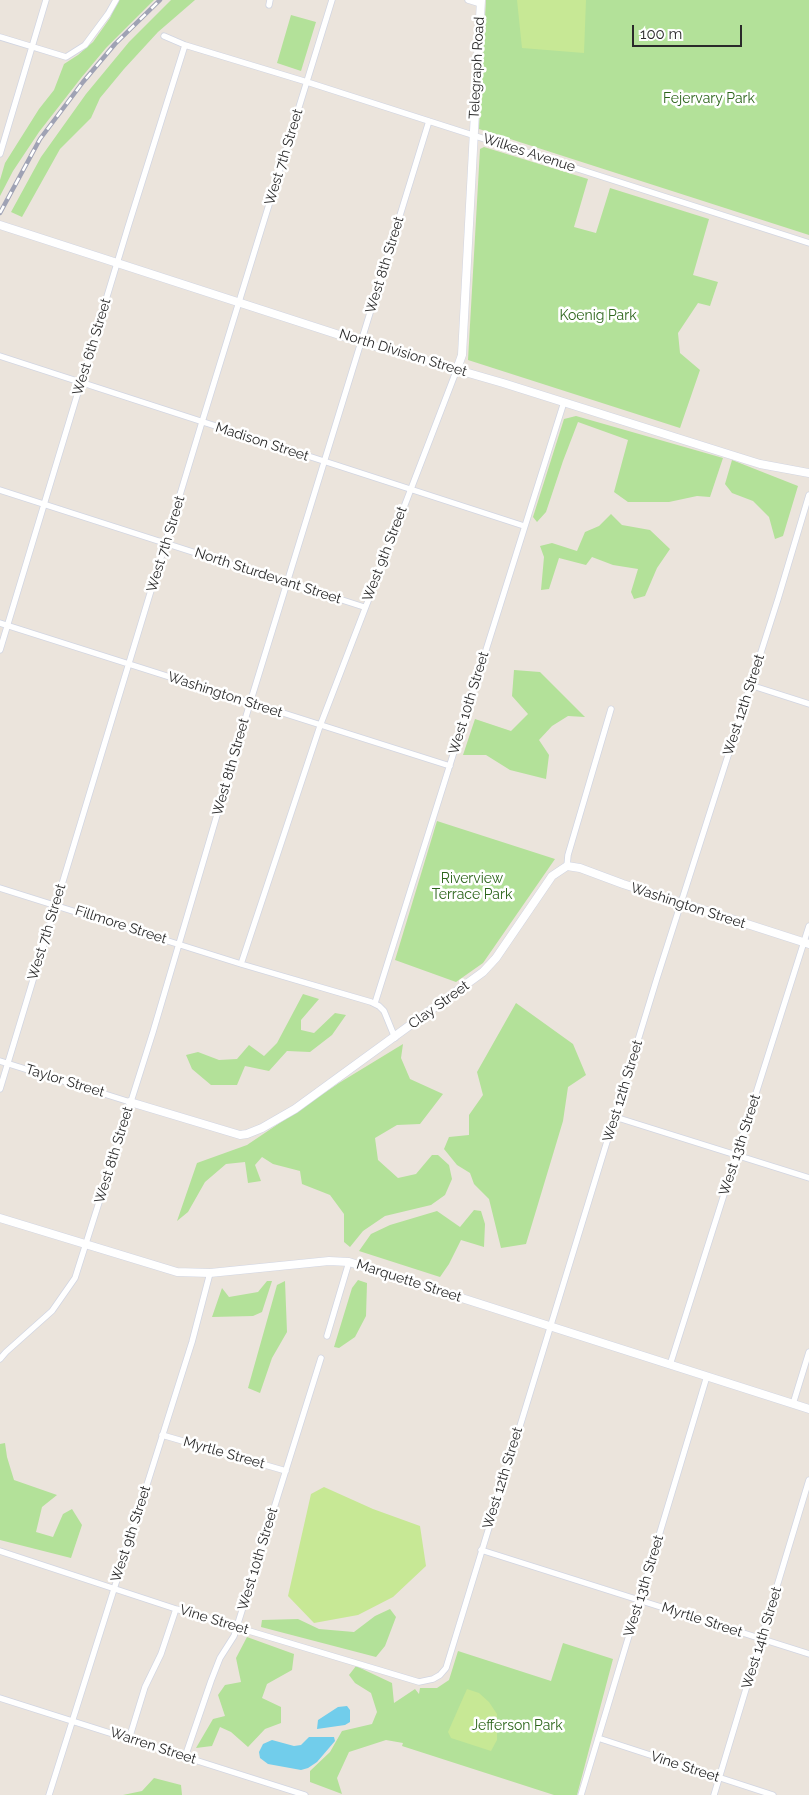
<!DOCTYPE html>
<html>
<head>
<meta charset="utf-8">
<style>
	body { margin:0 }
	#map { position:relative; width:809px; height:1795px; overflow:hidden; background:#ebe4dc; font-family:Raleway,sans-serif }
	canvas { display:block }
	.scale { position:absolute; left:632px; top:25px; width:110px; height:22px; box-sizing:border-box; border:2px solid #2a2a2a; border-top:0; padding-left:6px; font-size:15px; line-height:18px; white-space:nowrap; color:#2a2a2a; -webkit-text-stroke:4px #fff; paint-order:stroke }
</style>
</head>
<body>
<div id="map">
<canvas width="809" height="1795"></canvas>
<div class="scale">100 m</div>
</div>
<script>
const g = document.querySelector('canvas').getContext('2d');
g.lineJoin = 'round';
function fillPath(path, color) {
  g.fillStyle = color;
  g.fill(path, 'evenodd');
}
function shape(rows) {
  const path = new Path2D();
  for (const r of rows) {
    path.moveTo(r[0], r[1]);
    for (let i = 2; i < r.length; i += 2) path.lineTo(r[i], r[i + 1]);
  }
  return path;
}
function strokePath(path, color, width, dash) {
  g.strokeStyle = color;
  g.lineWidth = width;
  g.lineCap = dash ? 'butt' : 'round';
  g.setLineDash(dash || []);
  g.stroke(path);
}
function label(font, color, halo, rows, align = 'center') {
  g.font = font + ' Raleway,sans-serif';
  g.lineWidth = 5;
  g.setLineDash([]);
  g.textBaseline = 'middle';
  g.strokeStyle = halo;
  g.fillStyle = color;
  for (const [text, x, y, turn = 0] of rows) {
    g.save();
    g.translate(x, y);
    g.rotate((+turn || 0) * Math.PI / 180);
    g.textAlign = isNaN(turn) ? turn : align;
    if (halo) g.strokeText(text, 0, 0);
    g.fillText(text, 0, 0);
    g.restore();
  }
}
const green = shape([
	[118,0,154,0,106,48,81,78,39,132,13,171,0,196,0,180,5,163,39,109,54,90,64,64,78,55,93,42,110,18],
	[171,0,195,0,158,32,124,69,100,98,91,118,60,149,22,217,11,212,41,157,86,94,129,42],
	[486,0,809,0,809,235,479,129],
	[291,15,316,22,301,71,277,63],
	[484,147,588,179,574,227,596,233,610,188,709,219,693,275,718,282,710,306,698,303,678,333,680,353,700,370,680,428,468,360,480,149],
	[576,416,723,458,710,497,697,496,669,502,628,502,614,492,628,440,578,422,563,461,546,512,537,522,533,517,564,419],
	[732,460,798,486,783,536,775,539,769,517,753,501,732,493,725,484],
	[611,514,622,525,650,530,670,549,657,568,645,596,634,599,631,592,638,569,613,565,592,557,586,565,559,558,549,589,541,590,544,557,540,546,552,543,577,551,585,532,599,526],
	[514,670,540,672,585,717,568,716,552,726,539,740,549,755,546,779,510,770,486,755,463,755,475,719,511,731,528,714,512,696],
	[437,821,555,859,483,963,456,982,395,960],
	[303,994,319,999,301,1020,301,1030,314,1033,335,1013,346,1015,332,1035,310,1052,287,1051,269,1071,245,1066,237,1085,211,1085,192,1069,186,1055,198,1052,219,1060,237,1059,249,1045,264,1056,277,1043],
	[516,1003,573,1044,586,1075,568,1087,563,1121,526,1244,501,1248,489,1199,474,1184,470,1173,457,1165,444,1149,449,1137,469,1135,469,1115,483,1095,477,1072],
	[403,1044,401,1058,410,1079,443,1094,420,1124,397,1125,375,1138,378,1160,398,1178,416,1174,432,1155,438,1155,449,1165,452,1179,445,1195,431,1205,385,1216,363,1231,350,1247,344,1242,344,1214,330,1195,302,1184,300,1171,273,1164,262,1157,255,1165,261,1181,248,1183,245,1162,226,1164,205,1182,188,1212,177,1221,197,1163,247,1145,339,1083],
	[474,1210,481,1211,485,1224,484,1247,461,1240,449,1264,440,1277,359,1251,371,1234,390,1225,437,1211,460,1227],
	[358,1280,367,1283,366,1316,355,1337,339,1348,334,1347,352,1288],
	[267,1281,272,1281,262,1312,253,1316,212,1317,222,1288,229,1297,258,1292],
	[285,1281,287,1332,272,1358,260,1393,248,1388,277,1285],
	[5,1443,7,1457,14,1480,57,1495,42,1507,36,1532,53,1537,63,1514,72,1509,82,1525,71,1558,0,1540,0,1444],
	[390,1609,396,1617,385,1646,376,1657,261,1627,262,1620,298,1619,319,1629,354,1632,375,1616],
	[247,1637,294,1654,292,1670,267,1684,262,1698,281,1707,281,1723,265,1729,248,1747,231,1732,220,1727,212,1746,196,1748,213,1719,225,1716,218,1695,225,1685,241,1682,236,1658],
	[563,1643,613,1659,577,1795,554,1795,402,1746,403,1743,386,1740,349,1752,337,1778,342,1794,310,1782,310,1771,330,1752,342,1731,372,1724,377,1712,371,1693,355,1683,349,1675,356,1666,392,1683,394,1703,415,1689,419,1694,420,1688,437,1688,449,1680,458,1651,551,1681],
	[154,1778,181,1785,182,1795,123,1795,142,1791]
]);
const pitch = shape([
	[517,0,586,0,584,53,522,48],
	[324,1487,373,1509,420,1526,426,1566,393,1597,358,1615,314,1623,288,1596,311,1494],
	[467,1689,479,1693,489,1702,497,1714,497,1740,491,1751,451,1738,448,1732]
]);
const water = shape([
	[347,1706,350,1710,350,1722,345,1725,317,1729,318,1720,338,1707],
	[309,1737,334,1737,335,1741,317,1762,308,1768,301,1770,268,1764,260,1758,259,1752,263,1744,272,1740,294,1746,301,1745]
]);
const street = shape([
	[468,0,481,4],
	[269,5,270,0],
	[164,36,185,45,307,82,809,243],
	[0,37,66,57,85,45,108,14,116,0],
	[0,154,46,0],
	[0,356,524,526],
	[0,490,364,607],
	[0,623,450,766],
	[0,650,128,227,185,45],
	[750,685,809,704],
	[567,866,568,855,611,709],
	[0,888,241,964,371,1002,379,1006,384,1011,395,1038],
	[241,964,320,726,457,369],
	[375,1003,564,402],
	[0,1061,130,1102],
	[0,1089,202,422,332,0],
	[615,1117,809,1178],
	[327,1336,349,1262],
	[0,1359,6,1352,52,1311,75,1278,153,1032,250,703,429,121],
	[670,1365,809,926],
	[793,1404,809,1352],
	[162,1435,286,1471],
	[481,1550,809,1654],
	[0,1551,176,1609,419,1682,433,1679,440,1675,446,1668,657,978,778,599,809,495],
	[0,1698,305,1795],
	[598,1738,773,1795],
	[129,1739,145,1687,161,1654,176,1609],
	[185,1757,211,1681,220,1658,234,1636,321,1358],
	[49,1795,192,1342,210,1273],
	[581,1795,707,1376],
	[714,1795,809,1480]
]);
const secondary = shape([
	[0,225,361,342,503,383,728,454,760,464,809,473],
	[457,369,462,355,481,0],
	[130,1102,240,1135,247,1134,262,1128,295,1109,483,972,496,958,552,876,567,866,580,868,623,884,809,944],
	[0,1218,177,1272,210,1273,329,1261,349,1262,809,1409]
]);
const rail = shape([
	[0,213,40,139,83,82,115,44,160,0]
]);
const streetNames = [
	["Telegraph Road",477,68,-87],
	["Wilkes Avenue",529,153,18],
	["West 7th Street",284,157,-73],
	["West 8th Street",385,265,-73],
	["West 6th Street",92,347,-73],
	["North Division Street",403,353,17],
	["Madison Street",262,442,18],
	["West 7th Street",166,544,-73],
	["West 9th Street",385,554,-69],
	["North Sturdevant Street",268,576,18],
	["Washington Street",225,695,18],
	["West 10th Street",469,703,-73],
	["West 12th Street",744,705,-72],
	["West 8th Street",231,767,-74],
	["Washington Street",688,906,18],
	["Fillmore Street",121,925,18],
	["West 7th Street",47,932,-73],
	["Clay Street",439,1005,-36],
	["Taylor Street",65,1081,17],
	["West 12th Street",623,1091,-73],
	["West 13th Street",740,1145,-72],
	["West 8th Street",114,1155,-73],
	["Marquette Street",409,1281,18],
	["Myrtle Street",224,1453,16],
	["West 12th Street",503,1478,-73],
	["West 9th Street",131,1534,-72],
	["West 10th Street",258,1559,-73],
	["West 13th Street",644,1586,-73],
	["Vine Street",214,1620,17],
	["Myrtle Street",702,1620,18],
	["West 14th Street",762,1638,-73],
	["Warren Street",153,1746,18],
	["Vine Street",685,1767,18]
];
const parkNames = [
	["Fejervary Park",709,99],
	["Koenig Park",598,316],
	["Riverview",472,879],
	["Terrace Park",472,895],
	["Jefferson Park",517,1726]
];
fillPath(green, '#b3e199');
fillPath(pitch, '#c7e895');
fillPath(water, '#71cdeb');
strokePath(street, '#d1d5e2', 7);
strokePath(secondary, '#d1d5e2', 9);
strokePath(street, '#fff', 5.5);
strokePath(secondary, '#fff', 8);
strokePath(rail, '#9fa2b4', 4.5);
strokePath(rail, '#fff', 2.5, [8]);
label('14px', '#2a2a2a', '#fff', streetNames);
label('14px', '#2c651b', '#fff', parkNames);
</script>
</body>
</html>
